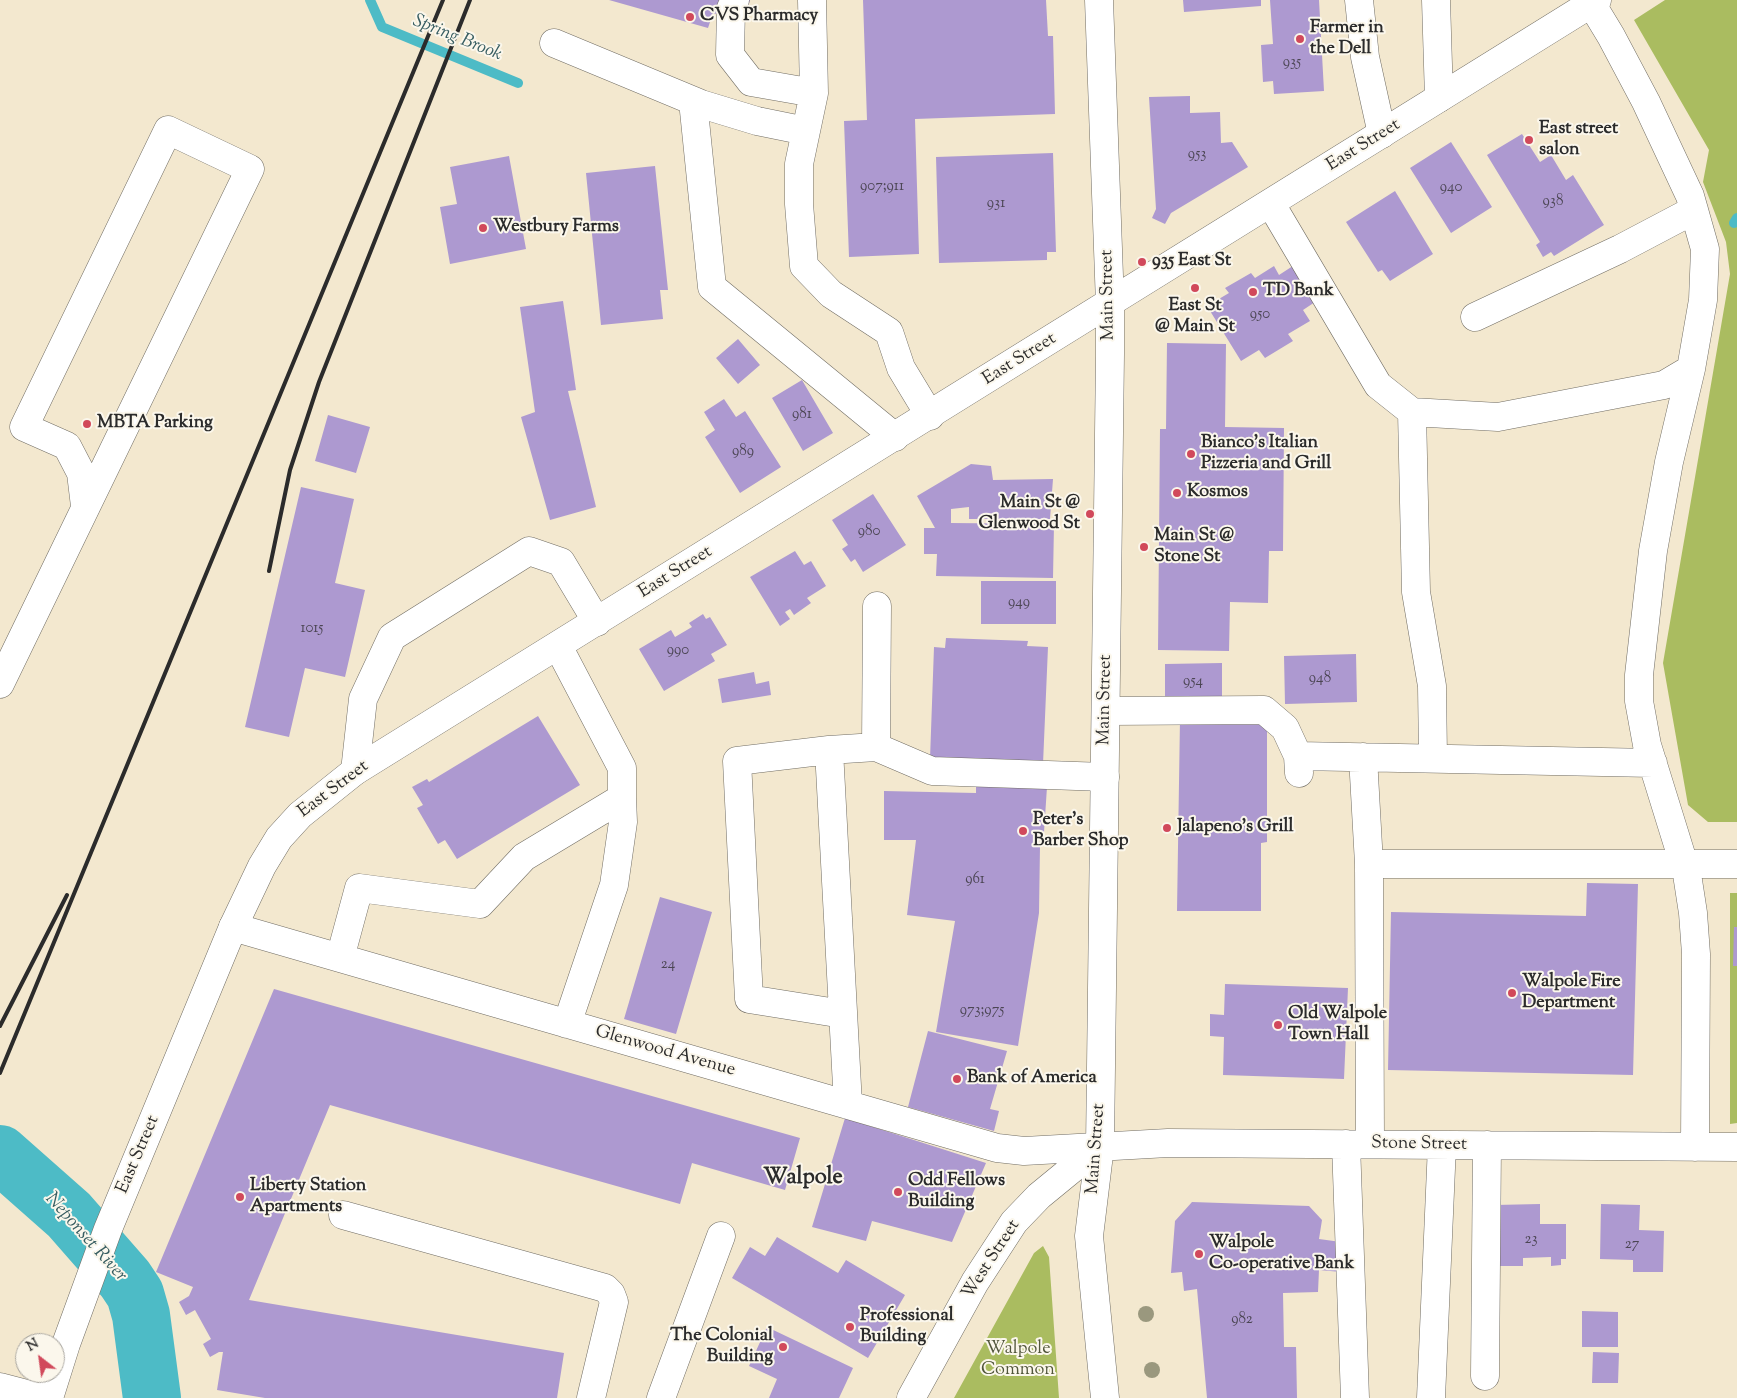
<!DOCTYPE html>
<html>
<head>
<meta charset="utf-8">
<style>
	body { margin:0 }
	#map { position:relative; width:1737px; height:1398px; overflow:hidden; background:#f3e8cf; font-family:"Sorts Mill Goudy",serif }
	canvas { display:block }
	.north { position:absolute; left:15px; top:1333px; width:50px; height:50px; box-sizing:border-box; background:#fbf7ec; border:1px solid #a8a59f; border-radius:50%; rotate:330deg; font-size:14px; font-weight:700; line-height:20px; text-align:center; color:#2b2b2b }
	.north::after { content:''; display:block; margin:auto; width:18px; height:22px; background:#d1495b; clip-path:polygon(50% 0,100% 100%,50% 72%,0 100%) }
</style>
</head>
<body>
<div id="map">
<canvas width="1737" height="1398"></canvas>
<div class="north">N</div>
</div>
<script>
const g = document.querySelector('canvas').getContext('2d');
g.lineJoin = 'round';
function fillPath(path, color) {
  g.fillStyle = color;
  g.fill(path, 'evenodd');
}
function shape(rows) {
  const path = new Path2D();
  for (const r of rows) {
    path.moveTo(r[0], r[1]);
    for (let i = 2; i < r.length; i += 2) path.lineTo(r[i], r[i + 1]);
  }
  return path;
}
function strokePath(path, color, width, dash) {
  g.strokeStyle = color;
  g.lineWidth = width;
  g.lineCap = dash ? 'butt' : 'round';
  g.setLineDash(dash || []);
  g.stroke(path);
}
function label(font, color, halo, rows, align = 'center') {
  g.font = font + ' "Sorts Mill Goudy",serif';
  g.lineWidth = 4;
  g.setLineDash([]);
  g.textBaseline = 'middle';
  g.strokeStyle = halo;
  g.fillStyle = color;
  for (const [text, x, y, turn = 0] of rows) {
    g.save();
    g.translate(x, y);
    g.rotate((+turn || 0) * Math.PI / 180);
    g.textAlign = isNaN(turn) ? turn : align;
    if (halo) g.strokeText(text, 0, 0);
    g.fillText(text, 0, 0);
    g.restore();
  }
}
const green = shape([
	[1665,0,1737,0,1737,822,1708,822,1688,805,1663,663,1730,274,1726,242,1703,182,1709,150,1634,20],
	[1730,893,1737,893,1737,1123,1730,1124],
	[1043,1246,1049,1257,1059,1398,954,1398,1034,1253]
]);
const stream = shape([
	[370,0,382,27,518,83],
	[1734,223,1737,218]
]);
const river = shape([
	[0,1154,69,1215,125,1279,135,1294,141,1315,152,1398]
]);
const building = shape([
	[609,0,750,0,744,22,713,13,708,28],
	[863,0,1046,0,1048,36,1053,36,1055,114,915,119,919,254,849,257,844,121,867,120],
	[1183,0,1261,0,1261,6,1184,12],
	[1270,0,1319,0,1324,91,1274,94,1273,81,1263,82,1261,45,1273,44],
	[1190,96,1190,113,1220,112,1221,143,1232,142,1248,167,1171,213,1165,224,1152,218,1156,209,1149,97],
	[1522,134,1540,162,1551,155,1566,180,1573,175,1604,225,1554,256,1551,252,1543,257,1536,245,1540,242,1487,155],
	[1451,142,1492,207,1451,233,1410,168],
	[1053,153,1056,252,1047,252,1047,260,939,263,936,157],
	[509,156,526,249,450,264,440,207,457,204,450,167],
	[655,166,668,290,660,290,663,319,601,325,586,173],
	[1395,191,1433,254,1390,281,1382,270,1378,272,1346,222],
	[1299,262,1321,298,1303,310,1310,321,1288,334,1293,341,1265,358,1259,350,1241,361,1207,306,1229,293,1225,288,1251,273,1255,278,1274,266,1279,275],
	[563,301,576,390,568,391,596,507,550,520,521,417,535,412,520,307],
	[738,339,760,365,738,384,716,358],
	[1167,343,1226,344,1225,427,1284,428,1283,551,1269,551,1268,603,1230,602,1229,651,1158,650,1160,429,1166,429],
	[802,380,833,433,803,451,772,398],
	[724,399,736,417,745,411,781,467,740,493,705,437,715,430,704,412],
	[328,415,370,427,356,473,315,461],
	[971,464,991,466,993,480,1053,479,1050,519,969,519,969,507,951,509,951,523,1054,524,1053,578,936,576,937,554,924,554,924,528,935,528,917,496],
	[301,487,354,499,335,583,365,590,345,677,305,668,289,737,245,727],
	[873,494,906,545,863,572,855,559,851,562,842,549,848,545,832,520],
	[795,551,804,565,811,561,826,586,807,598,811,603,794,615,790,609,785,612,790,619,780,626,750,577],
	[981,581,1056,581,1056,624,981,624],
	[703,614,706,619,710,617,727,645,711,654,715,661,664,691,639,649,671,630,675,637,692,627,689,623],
	[946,638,1028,641,1027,646,1048,647,1043,764,930,759,934,647,945,648],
	[1356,654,1357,702,1285,704,1284,656],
	[1222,663,1222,700,1165,700,1165,664],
	[754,672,756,684,769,681,771,695,722,703,718,679],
	[538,716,580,785,457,859,445,840,438,844,417,808,423,805,412,787,427,779,429,782],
	[1180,719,1267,720,1267,842,1261,843,1261,911,1177,911],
	[976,784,1047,787,1044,832,1034,832,1033,846,1040,846,1039,913,1018,1046,936,1032,955,921,907,915,916,840,884,840,884,791,976,793],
	[1587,883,1638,884,1633,1075,1388,1070,1391,912,1586,916],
	[660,897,712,912,676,1034,624,1019],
	[1734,927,1737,927,1737,966,1733,966],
	[1225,984,1348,988,1344,1079,1223,1075,1224,1037,1210,1036,1210,1014,1224,1015],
	[274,989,800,1138,785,1190,692,1163,680,1204,330,1105,249,1300,564,1353,557,1398,265,1398,217,1390,223,1352,219,1352,210,1357,203,1344,211,1339,195,1310,186,1315,179,1302,189,1296,193,1287,156,1272],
	[928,1031,1007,1051,990,1109,999,1111,994,1131,908,1107],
	[845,1118,986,1163,952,1242,872,1221,866,1241,812,1227],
	[1192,1202,1309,1206,1322,1220,1319,1239,1341,1242,1341,1272,1319,1270,1318,1292,1283,1293,1284,1347,1296,1347,1297,1398,1207,1398,1197,1289,1184,1291,1182,1272,1171,1273,1175,1221],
	[1540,1204,1540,1224,1566,1224,1566,1259,1561,1259,1561,1265,1551,1266,1551,1257,1523,1258,1523,1266,1500,1266,1500,1256,1495,1256,1495,1205],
	[1601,1204,1640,1205,1639,1230,1664,1231,1663,1272,1633,1272,1633,1260,1600,1259],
	[777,1237,838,1273,846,1260,905,1295,868,1358,732,1278,750,1247,765,1256],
	[1582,1311,1618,1312,1618,1347,1582,1347],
	[767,1327,853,1368,839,1398,769,1398,777,1379,749,1366],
	[1593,1352,1619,1353,1618,1383,1592,1383]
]);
const minor = shape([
	[735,0,731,8,730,55,751,82,814,93],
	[812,0,814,93,799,164,799,204,804,266,831,294,889,332,901,368,930,416],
	[1359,0,1365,57,1382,134],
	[1436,0,1439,98],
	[1591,3,1611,36,1646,102,1690,196,1705,249,1703,300,1691,369,1669,462,1653,551,1639,675,1639,701,1647,745,1687,874,1693,913,1696,954,1695,1147],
	[554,43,701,104,757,121,806,131],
	[693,101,712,287,895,437],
	[1271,204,1378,385,1412,412],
	[1475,317,1620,249,1694,210],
	[0,684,250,169,168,130,24,427,67,446,81,473,85,506],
	[1106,711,1264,710,1285,728,1298,756],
	[876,747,932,771,1105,777],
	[829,750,737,761,749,999,843,1014],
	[1363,757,1369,864,1370,1144],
	[1433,757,1432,686,1416,592,1412,412,1498,417,1664,385,1691,369],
	[355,771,363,699,392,637,529,551,561,562,597,622],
	[1299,773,1298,756,1653,763],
	[1369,864,1737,864],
	[233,927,997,1148,1024,1151,1168,1143,1737,1147],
	[340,958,359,888,480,904,524,857,622,798,622,768,558,646],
	[567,1024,614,885,623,822,622,798],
	[848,1105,829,750,876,747,877,606],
	[1346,1144,1355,1398],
	[343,1215,605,1288,611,1294,614,1302,591,1398],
	[1485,1376,1487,1145],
	[661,1398,721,1236],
	[911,1398,975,1282,1014,1222,1039,1196,1100,1146],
	[1431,1398,1442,1145]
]);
const major = shape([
	[1099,0,1110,304,1110,354,1100,1146,1089,1236,1105,1398],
	[0,1387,42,1398],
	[49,1398,66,1344,108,1229,233,927,262,866,279,838,300,815,355,771,1597,0]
]);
const rail = shape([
	[269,571,290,470,319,382,470,0],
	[0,1026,67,895],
	[0,1073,443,0]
]);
const trees = [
	[1146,1314],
	[1152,1370]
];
const markers = [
	[690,17,5,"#d1495b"],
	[1300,39,5,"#d1495b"],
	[1529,140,5,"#d1495b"],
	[483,228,5,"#d1495b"],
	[1142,262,5,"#d1495b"],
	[1195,288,5,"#d1495b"],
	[1253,292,5,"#d1495b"],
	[87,424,5,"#d1495b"],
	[1191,454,5,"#d1495b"],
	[1177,493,5,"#d1495b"],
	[1090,514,5,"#d1495b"],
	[1144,547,5,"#d1495b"],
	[1167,828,5,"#d1495b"],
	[1023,831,5,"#d1495b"],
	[1512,993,5,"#d1495b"],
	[1278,1025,5,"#d1495b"],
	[957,1079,5,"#d1495b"],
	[898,1192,5,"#d1495b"],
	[240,1197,5,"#d1495b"],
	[1199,1254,5,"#d1495b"],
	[850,1327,5,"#d1495b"],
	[783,1347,5,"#d1495b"]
];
const numberNames = [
	["935",1292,63],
	["953",1197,155],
	["907;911",882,187],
	["940",1451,188],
	["938",1553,202],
	["931",996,204],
	["950",1260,315],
	["981",802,415],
	["989",743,452],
	["980",869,532],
	["949",1019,603],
	["1015",312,629],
	["990",678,651],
	["948",1320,679],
	["954",1193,682],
	["961",975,880],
	["24",668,965],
	["973;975",982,1011],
	["23",1531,1240],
	["27",1632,1245],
	["982",1242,1320]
];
const poiNames = [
	["CVS Pharmacy",700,17],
	["Farmer in",1310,29],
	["the Dell",1310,50],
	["East street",1539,130],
	["salon",1539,151],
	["Westbury Farms",493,228],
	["935 East St",1152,262],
	["TD Bank",1263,292],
	["East St",1195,307,"center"],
	["@ Main St",1195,328,"center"],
	["MBTA Parking",97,424],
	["Bianco's Italian",1201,444],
	["Pizzeria and Grill",1201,465],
	["Kosmos",1187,493],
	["Main St @",1080,504,"right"],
	["Glenwood St",1080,525,"right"],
	["Main St @",1154,537],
	["Stone St",1154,558],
	["Peter's",1033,821],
	["Barber Shop",1033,842],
	["Jalapeno's Grill",1177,828],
	["Walpole Fire",1522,983],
	["Department",1522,1004],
	["Old Walpole",1288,1015],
	["Town Hall",1288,1036],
	["Bank of America",967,1079],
	["Odd Fellows",908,1182],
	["Building",908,1203],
	["Liberty Station",250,1187],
	["Apartments",250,1208],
	["Walpole",1209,1244],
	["Co-operative Bank",1209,1265],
	["Professional",860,1317],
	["Building",860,1338],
	["The Colonial",773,1337,"right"],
	["Building",773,1358,"right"]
];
const streetNames = [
	["East Street",1364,146,-32],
	["Main Street",1109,295,-91],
	["East Street",1020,360,-32],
	["East Street",676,573,-32],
	["Main Street",1106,700,-89],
	["East Street",334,790,-37],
	["Glenwood Avenue",665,1052,16],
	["Stone Street",1419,1145,1],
	["Main Street",1097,1149,-86],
	["East Street",139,1155,-67],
	["West Street",992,1260,-57]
];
const parkNames = [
	["Walpole",1018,1350],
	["Common",1018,1371]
];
const waterNames = [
	["Spring Brook",457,39,22],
	["Neponset River",85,1238,48]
];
const districtNames = [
	["Walpole",803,1179]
];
fillPath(green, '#aabc60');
strokePath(stream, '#4dbbc6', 10);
strokePath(river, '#4dbbc6', 58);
fillPath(building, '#ad99d0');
strokePath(minor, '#716d64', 29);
strokePath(major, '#716d64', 29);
strokePath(minor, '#fff', 28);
strokePath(major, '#fff', 28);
strokePath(rail, '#2b2b2b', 4);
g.fillStyle = '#9a987e';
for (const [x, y] of trees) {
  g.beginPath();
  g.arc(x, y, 8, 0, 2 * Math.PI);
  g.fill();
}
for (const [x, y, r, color] of markers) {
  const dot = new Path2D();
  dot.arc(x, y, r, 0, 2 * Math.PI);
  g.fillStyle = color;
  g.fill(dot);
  strokePath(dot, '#fbf7ec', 2);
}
label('15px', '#4c4654', null, numberNames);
label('bold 18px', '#2b2b2b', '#fbf7ec', poiNames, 'left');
label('18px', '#2b2b2b', '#fbf7ec', streetNames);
label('18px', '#51563b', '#fbf7ec', parkNames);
label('italic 19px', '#375d61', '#fbf7ec', waterNames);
label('bold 22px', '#2b2b2b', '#fbf7ec', districtNames);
</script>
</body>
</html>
